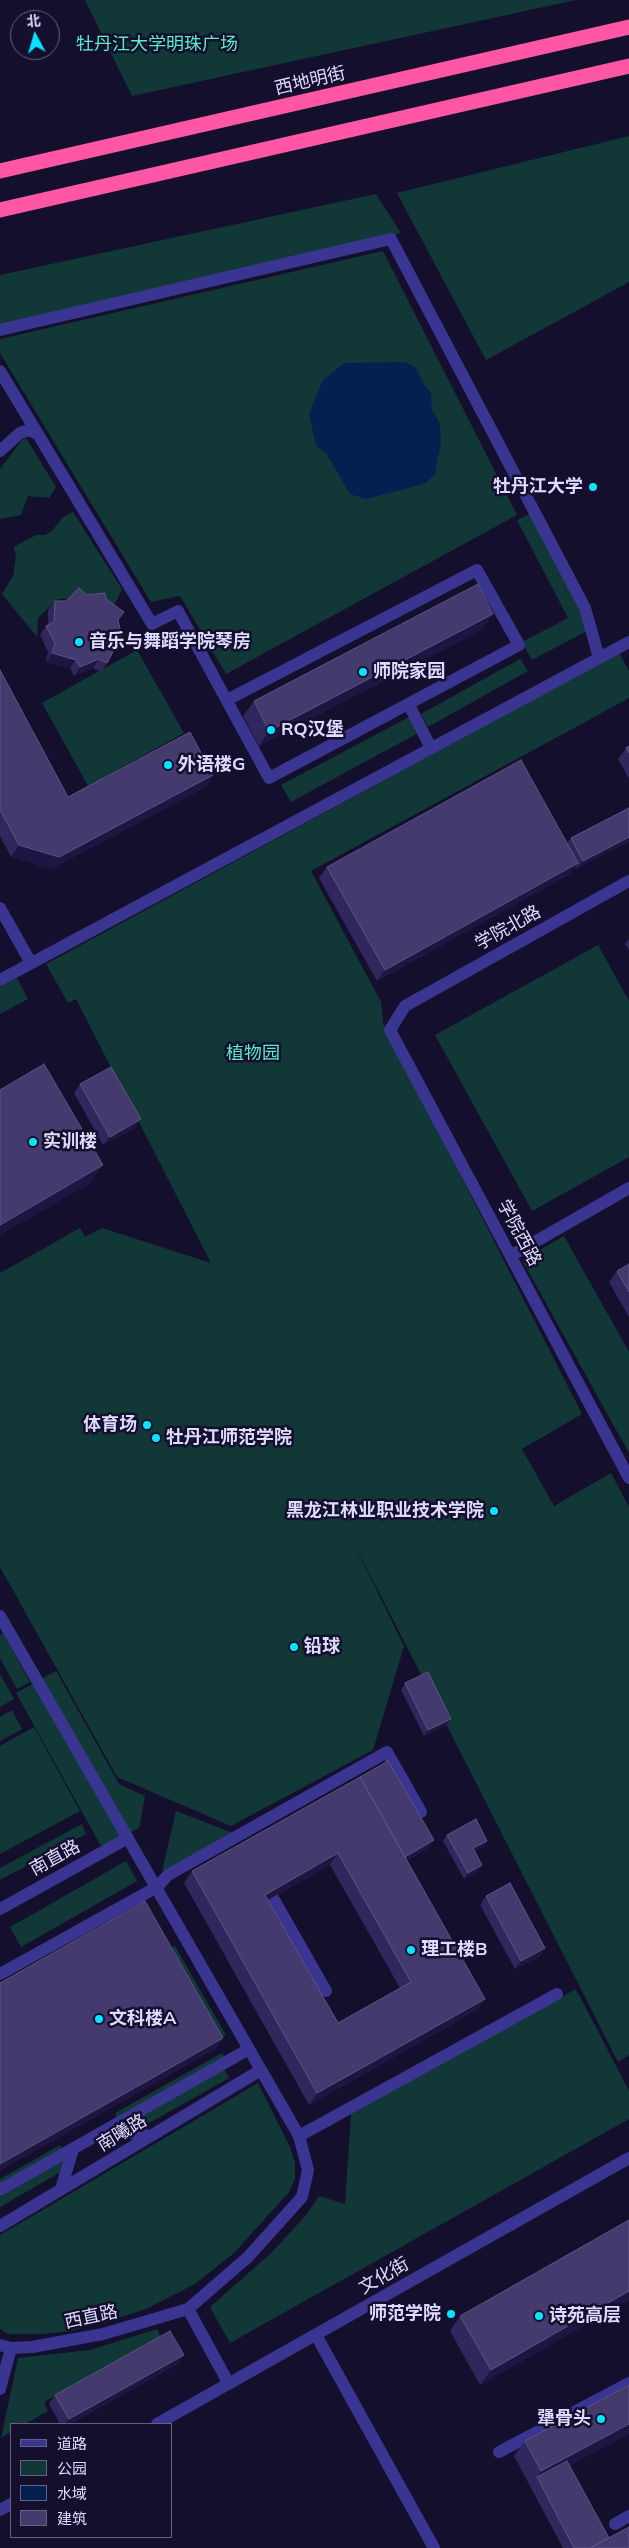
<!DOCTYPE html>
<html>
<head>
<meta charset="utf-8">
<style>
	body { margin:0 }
	#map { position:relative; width:629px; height:2548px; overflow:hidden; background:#140f2d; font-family:Mulish,"Noto Sans SC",sans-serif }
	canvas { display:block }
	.legend { position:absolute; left:10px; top:2423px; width:162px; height:115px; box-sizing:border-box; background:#140f2d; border:1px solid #656181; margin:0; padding:6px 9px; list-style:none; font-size:15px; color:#dfdbff }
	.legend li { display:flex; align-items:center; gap:10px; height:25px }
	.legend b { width:25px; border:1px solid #656181 }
	.north { position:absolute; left:10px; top:10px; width:50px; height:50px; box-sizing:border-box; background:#140f2d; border:1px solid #656181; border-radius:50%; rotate:354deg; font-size:14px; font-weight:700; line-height:20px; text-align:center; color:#dfdbff }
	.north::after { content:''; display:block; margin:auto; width:18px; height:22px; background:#07e4ff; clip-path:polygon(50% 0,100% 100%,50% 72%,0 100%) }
</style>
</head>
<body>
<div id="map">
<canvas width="629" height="2548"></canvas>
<ul class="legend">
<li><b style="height:6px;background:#393591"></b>道路</li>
<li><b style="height:14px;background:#113837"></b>公园</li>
<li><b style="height:14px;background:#052050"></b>水域</li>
<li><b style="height:14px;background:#443a6e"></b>建筑</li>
</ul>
<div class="north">北</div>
</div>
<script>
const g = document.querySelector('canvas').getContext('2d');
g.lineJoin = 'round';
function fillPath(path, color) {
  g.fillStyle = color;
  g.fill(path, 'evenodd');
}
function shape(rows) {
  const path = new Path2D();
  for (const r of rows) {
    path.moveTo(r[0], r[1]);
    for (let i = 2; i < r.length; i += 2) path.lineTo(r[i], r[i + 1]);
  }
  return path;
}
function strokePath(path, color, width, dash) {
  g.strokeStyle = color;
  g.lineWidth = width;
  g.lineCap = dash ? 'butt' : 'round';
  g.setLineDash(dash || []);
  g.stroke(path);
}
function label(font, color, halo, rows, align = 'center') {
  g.font = font + ' Mulish,"Noto Sans SC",sans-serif';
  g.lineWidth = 5;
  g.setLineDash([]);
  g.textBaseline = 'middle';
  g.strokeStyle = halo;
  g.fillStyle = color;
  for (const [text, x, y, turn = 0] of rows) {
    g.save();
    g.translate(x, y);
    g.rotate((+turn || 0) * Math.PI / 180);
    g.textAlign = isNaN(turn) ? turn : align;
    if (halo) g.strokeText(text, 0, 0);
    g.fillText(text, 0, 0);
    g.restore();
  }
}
const green = shape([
	[85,0,576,0,132,96],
	[629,136,629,282,486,360,397,193],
	[376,194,401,233,0,325,0,275],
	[383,251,517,515,226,674,180,596,151,602,0,353,0,339],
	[26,438,56,487,49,498,28,496,21,515,0,519,0,469,22,440],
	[73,512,122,589,112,610,105,598,58,599,38,618,37,637,2,594,13,576,16,557,14,547,36,535,44,535,52,531,62,518],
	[530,514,581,610,587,631,532,660,522,642,568,618,517,520],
	[137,650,184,733,88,786,42,703],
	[619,653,629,671,629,698,311,871,381,1002,383,1023,582,1414,522,1449,554,1506,611,1473,629,1507,629,2055,618,2062,350,1535,404,1646,373,1750,231,1826,117,1777,0,1567,0,1273,80,1228,85,1237,102,1228,211,1263,76,999,68,1003,46,964],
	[520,659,528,671,428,727,421,714],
	[409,717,418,733,291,802,281,785],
	[598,945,629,1001,629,1157,532,1211,435,1035],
	[17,978,28,999,0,1014,0,987],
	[564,1236,629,1352,629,1453,522,1260],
	[3,1633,30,1682,17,1689,0,1658,0,1635],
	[56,1671,119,1784,145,1796,139,1828,102,1848,16,1693],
	[0,1674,14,1699,0,1707],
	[12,1710,22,1729,0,1741,0,1717],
	[34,1727,80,1811,0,1854,0,1746],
	[176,1811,233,1833,162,1872],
	[82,1824,86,1834,0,1880,0,1868],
	[126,1861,137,1881,21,1947,10,1927],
	[175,1946,226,2035,218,2040,167,1951],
	[576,1989,629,2091,629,2119,230,2343,210,2307,271,2253,307,2214,319,2196,345,2204,351,2114],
	[222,2053,225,2058,117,2118,115,2113],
	[223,2067,229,2078,128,2135,123,2125],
	[258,2083,290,2147,295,2163,295,2179,289,2192,234,2253,195,2284,146,2309,112,2320,71,2331,43,2334,8,2334,0,2329,0,2235],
	[60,2145,63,2149,0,2185,0,2179],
	[67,2159,71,2166,0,2207,0,2197],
	[157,2329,161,2338,44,2402,48,2411,25,2424,11,2424,11,2432,1,2438,18,2358,90,2350]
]);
const water = shape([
	[405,362,416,368,425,386,431,392,432,410,440,424,441,442,435,474,424,484,366,499,350,494,326,453,316,446,309,414,323,380,344,363]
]);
const minor = shape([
	[0,330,391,239,585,608,599,658],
	[0,371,152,624,178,611,269,778,519,645,477,570,227,700],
	[0,451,20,433,29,430,37,434],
	[409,705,431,748],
	[629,881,405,1006,390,1030,629,1478],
	[0,908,31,963],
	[0,980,629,642],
	[512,1255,629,1188],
	[0,1616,299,2136,308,2170,302,2197,248,2257,188,2309,229,2384],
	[269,1891,326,1991],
	[0,1909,128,1838],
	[0,1974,157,1887,168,1875,387,1752,421,1812],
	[108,2129,151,2136],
	[299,2136,557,1994],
	[61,2189,73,2149],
	[0,2190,249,2049],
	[0,2226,261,2070],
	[316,2335,434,2548],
	[0,2345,11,2348,32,2347,103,2334,188,2309],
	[0,2389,11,2348],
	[157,2424,629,2158],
	[499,2452,629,2383],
	[0,2510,11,2504],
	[615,2524,629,2516]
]);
const highway = shape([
	[0,171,629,27],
	[0,210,629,66]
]);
const wall = shape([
	[87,595,106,599,124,612,118,620,123,641,116,650,114,651,107,663,101,672,93,668,74,676,70,668,46,662,48,652,40,635,46,626,48,625,48,610,55,601,66,601],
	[483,629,259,746,243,716,254,701],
	[0,670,68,797,213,775,206,787,51,869,11,857,0,836],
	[629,746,629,779,618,759,626,748],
	[629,808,576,869,575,867,570,874,377,981,319,878,327,867,567,843,571,838],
	[629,939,629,950,625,944],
	[80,1084,141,1119,135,1128,103,1145,74,1093],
	[629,1264,629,1317,609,1282,617,1271],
	[405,1683,447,1725,424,1736,401,1690],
	[447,1835,487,1841,483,1847,474,1851,482,1865,478,1871,464,1879,443,1841],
	[434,1840,428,1848,407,1861,485,1999,477,2010,309,2105,184,1883,192,1871],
	[330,1865,400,1988,338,2023,268,1900],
	[486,1896,545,1948,539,1957,515,1969,480,1905],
	[629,2220,629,2300,480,2385,450,2331,460,2316],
	[184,2355,178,2364,70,2424,60,2424,49,2404,55,2395],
	[525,2441,569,2466,609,2538,629,2548,563,2548,514,2456]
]);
const shadedWall = shape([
	[493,614,483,629,259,746,269,731],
	[123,641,116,650,112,651,118,642],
	[52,653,76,660,70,668,46,662],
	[99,659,93,668,74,676,80,667],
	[213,775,206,787,51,869,11,857,19,845],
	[629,837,629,842,576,869,583,861],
	[578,863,570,874,377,981,385,970],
	[141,1119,135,1128,103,1145,110,1137],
	[103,1165,90,1184,0,1235,0,1225],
	[451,1719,447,1725,424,1736,428,1730],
	[434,1840,428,1848,397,1867,403,1858],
	[487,1841,483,1847,469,1854,473,1848],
	[338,1853,330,1865,257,1906,265,1895],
	[482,1865,478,1871,464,1879,468,1873],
	[545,1948,539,1957,515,1969,521,1961],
	[485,1999,477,2010,309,2105,317,2093],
	[223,2038,216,2049,0,2171,0,2164],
	[629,2291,629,2300,480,2385,491,2370],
	[184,2355,178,2364,70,2424,65,2424,69,2419],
	[629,2424,629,2434,539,2482,537,2477,541,2471]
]);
const building = shape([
	[478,584,493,614,269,731,254,701,478,584],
	[79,588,87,595,105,593,106,599,124,612,118,620,123,641,118,642,107,663,99,659,80,667,76,660,52,653,55,643,46,626,54,622,55,601,66,601,79,588],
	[0,670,68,797,190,732,213,775,59,857,19,845,0,810,0,670],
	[629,746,629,753,626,748,629,746],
	[521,760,578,863,385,970,327,867,521,760],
	[629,808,629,837,583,861,571,838,629,808],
	[44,1064,103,1165,0,1225,0,1090,44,1064],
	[111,1067,141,1119,110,1137,80,1084,111,1067],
	[629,1264,629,1292,617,1271,629,1264],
	[428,1672,451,1719,428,1730,405,1683,428,1672],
	[388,1761,434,1840,405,1857,360,1777,388,1761],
	[360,1777,485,1999,317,2093,192,1871,360,1777],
	[338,1853,411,1982,338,2023,265,1895,338,1853],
	[476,1819,487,1841,473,1848,482,1865,468,1873,447,1835,476,1819],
	[510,1883,545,1948,521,1961,486,1896,510,1883],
	[145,1901,223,2038,0,2164,0,1983,145,1901],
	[629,2220,629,2291,491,2370,460,2316,629,2220],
	[170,2331,184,2355,69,2419,55,2395,170,2331],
	[629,2385,629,2424,541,2471,525,2441,629,2385],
	[567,2461,609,2538,590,2548,574,2548,537,2477,567,2461],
	[629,2527,629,2548,590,2548,629,2527]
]);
const markers = [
	[593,487,5,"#07e4ff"],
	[79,642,5,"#07e4ff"],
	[363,672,5,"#07e4ff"],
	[271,730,5,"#07e4ff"],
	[168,765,5,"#07e4ff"],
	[33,1142,5,"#07e4ff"],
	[147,1425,5,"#07e4ff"],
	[156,1438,5,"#07e4ff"],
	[494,1511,5,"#07e4ff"],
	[294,1647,5,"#07e4ff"],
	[411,1950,5,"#07e4ff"],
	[99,2019,5,"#07e4ff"],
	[451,2314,5,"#07e4ff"],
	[539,2316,5,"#07e4ff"],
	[601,2419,5,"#07e4ff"]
];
const parkNames = [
	["牡丹江大学明珠广场",157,45],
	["植物园",253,1054]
];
const streetNames = [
	["西地明街",310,81,-13],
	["学院北路",508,928,-29],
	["学院西路",519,1233,62],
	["南直路",55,1858,-29],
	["南曦路",122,2133,-31],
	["文化街",384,2276,-30],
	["西直路",91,2317,-12]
];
const poiNames = [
	["牡丹江大学",583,487,"right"],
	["音乐与舞蹈学院琴房",89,642],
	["师院家园",373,672],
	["RQ汉堡",281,730],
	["外语楼G",178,765],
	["实训楼",43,1142],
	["体育场",137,1425,"right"],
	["牡丹江师范学院",166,1438],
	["黑龙江林业职业技术学院",484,1511,"right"],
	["铅球",304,1647],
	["理工楼B",421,1950],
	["文科楼A",109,2019],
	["师范学院",441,2314,"right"],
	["诗苑高层",549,2316],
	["犟骨头",591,2419,"right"]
];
fillPath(green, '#113837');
fillPath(water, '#052050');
strokePath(minor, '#393591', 12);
strokePath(highway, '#ff56a6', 15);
fillPath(wall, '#31275c');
fillPath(shadedWall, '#1e1542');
fillPath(building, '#443a6e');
strokePath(building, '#5c5384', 1);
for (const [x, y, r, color] of markers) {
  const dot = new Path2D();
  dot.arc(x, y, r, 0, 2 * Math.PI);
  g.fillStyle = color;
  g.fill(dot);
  strokePath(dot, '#140f2d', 2);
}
label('18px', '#59ecc9', '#140f2d', parkNames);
label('18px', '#dfdbff', '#140f2d', streetNames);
label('bold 18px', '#dfdbff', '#140f2d', poiNames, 'left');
</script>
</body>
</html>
